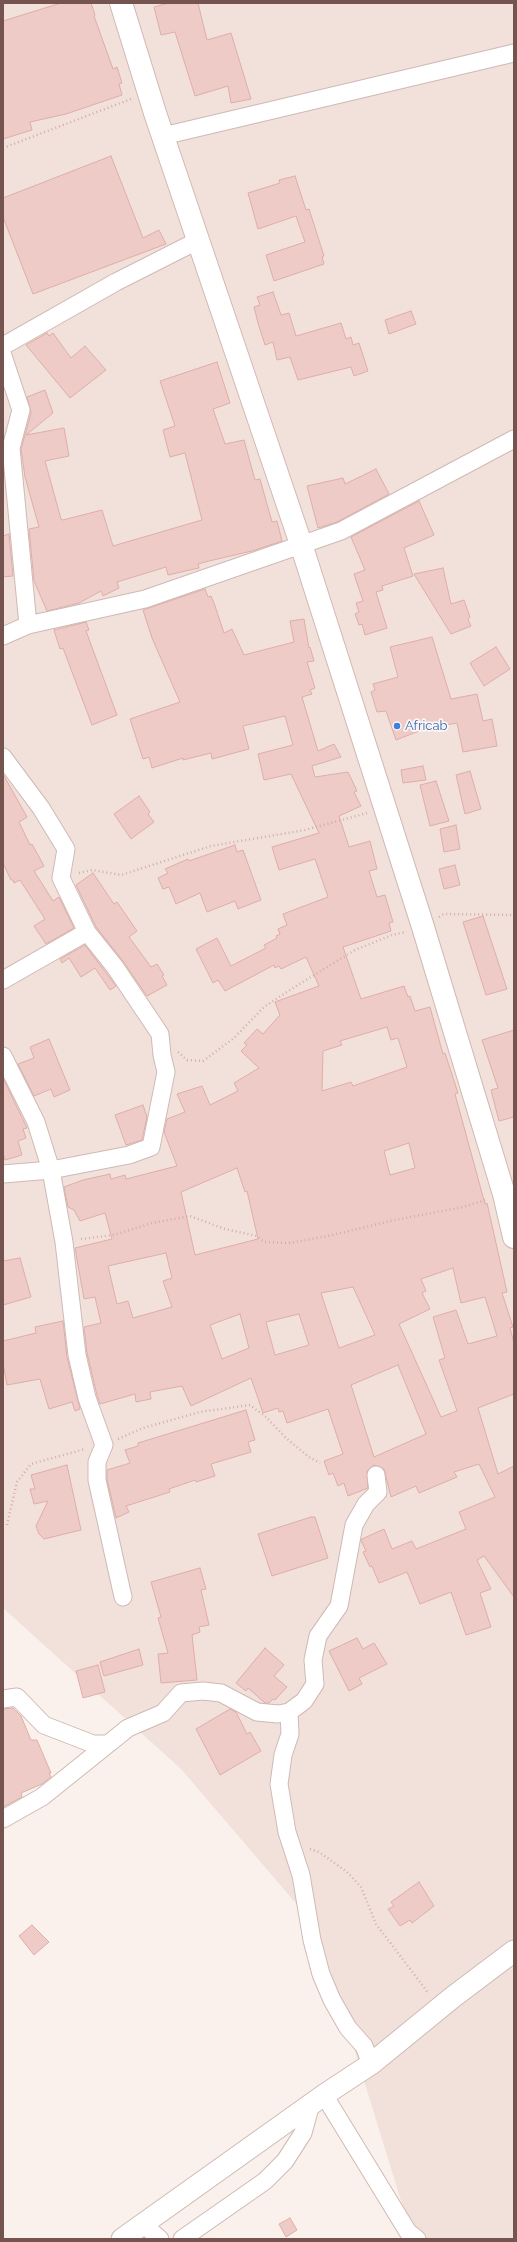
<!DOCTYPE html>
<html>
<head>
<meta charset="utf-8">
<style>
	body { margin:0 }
	#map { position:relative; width:517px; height:2242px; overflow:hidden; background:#fbf1ec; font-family:Raleway,sans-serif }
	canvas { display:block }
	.frame { position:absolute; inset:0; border:4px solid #755450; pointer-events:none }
</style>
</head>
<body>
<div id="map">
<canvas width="517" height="2242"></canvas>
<div class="frame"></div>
</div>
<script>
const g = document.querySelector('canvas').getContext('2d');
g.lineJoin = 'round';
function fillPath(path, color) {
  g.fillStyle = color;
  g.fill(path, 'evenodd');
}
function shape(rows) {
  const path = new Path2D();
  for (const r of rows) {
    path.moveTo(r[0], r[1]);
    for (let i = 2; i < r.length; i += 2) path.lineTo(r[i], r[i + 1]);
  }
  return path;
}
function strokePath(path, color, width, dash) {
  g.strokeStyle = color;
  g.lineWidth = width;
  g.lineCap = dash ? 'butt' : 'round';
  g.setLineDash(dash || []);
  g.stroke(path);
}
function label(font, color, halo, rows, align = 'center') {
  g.font = font + ' Raleway,sans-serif';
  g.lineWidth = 3.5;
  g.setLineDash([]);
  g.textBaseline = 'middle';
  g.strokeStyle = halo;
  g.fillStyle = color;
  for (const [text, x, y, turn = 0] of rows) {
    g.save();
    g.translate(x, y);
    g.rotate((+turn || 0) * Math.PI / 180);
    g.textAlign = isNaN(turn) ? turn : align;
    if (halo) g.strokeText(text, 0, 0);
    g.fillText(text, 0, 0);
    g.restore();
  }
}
const residential = shape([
	[3,3,514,3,514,2239,421,2239,409,2227,317,1928,181,1769,3,1608]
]);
const building = shape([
	[61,3,91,3,95,15,94,16,113,69,117,67,122,83,119,84,122,95,66,114,30,122,32,130,3,139,3,21,61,3],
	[169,3,198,3,207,40,231,33,251,99,231,103,228,86,195,96,175,32,161,35,154,7,169,3],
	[111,156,143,238,159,230,166,244,33,294,3,217,3,198,111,156],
	[295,176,306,210,309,209,324,256,322,257,324,264,274,281,266,255,305,242,296,216,258,229,248,193,280,183,279,180,295,176],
	[273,292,281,315,289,313,296,336,341,323,346,339,351,337,353,345,359,343,368,371,354,376,351,367,298,380,290,357,277,360,273,342,265,345,258,323,254,307,260,305,257,297,273,292],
	[411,311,416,324,389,334,385,320,411,311],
	[47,333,49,336,53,333,71,358,85,346,106,370,70,398,26,345,47,333],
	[217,362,230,403,213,409,225,444,244,440,255,480,260,479,272,522,277,521,282,541,252,551,209,561,198,564,199,568,168,575,166,567,117,582,119,588,103,596,101,591,79,603,47,611,34,581,29,529,39,527,25,477,21,449,31,413,27,397,45,390,53,413,26,435,64,428,69,456,45,461,61,519,63,520,102,510,113,546,202,520,185,453,170,457,163,430,175,426,160,381,217,362],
	[376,469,389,494,337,522,318,528,307,486,343,478,345,484,376,469],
	[419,501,434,535,404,548,413,576,382,586,383,590,376,592,387,628,365,635,362,624,359,625,355,614,359,612,356,603,363,601,354,574,365,570,351,537,419,501],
	[9,534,13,576,3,577,3,536,9,534],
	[443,568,451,604,464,600,470,617,468,619,471,626,451,634,414,574,443,568],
	[205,589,208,597,211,596,214,603,224,633,232,629,244,655,294,642,290,621,304,619,309,648,310,647,314,661,307,662,315,688,310,690,312,694,302,697,318,751,334,744,341,757,312,766,315,777,348,772,357,791,354,792,361,806,339,816,349,847,370,841,377,869,369,871,377,897,385,895,393,922,389,923,391,931,343,947,361,999,404,986,408,997,410,996,415,1011,430,1007,443,1054,445,1053,458,1093,455,1094,485,1204,487,1203,507,1292,502,1293,513,1327,510,1328,514,1343,514,1394,478,1408,498,1474,514,1466,514,1597,484,1556,477,1560,491,1589,480,1593,491,1627,466,1635,451,1592,420,1604,407,1572,379,1583,372,1566,370,1567,363,1552,366,1551,361,1540,362,1539,384,1529,392,1549,412,1541,416,1549,466,1529,459,1512,495,1497,479,1464,454,1472,457,1477,419,1493,416,1486,391,1497,384,1469,374,1465,367,1471,368,1488,348,1496,344,1483,338,1486,333,1473,329,1475,324,1461,343,1454,328,1409,287,1423,283,1411,279,1412,278,1408,263,1413,251,1378,191,1406,182,1386,150,1392,151,1399,136,1402,135,1394,100,1404,97,1395,87,1353,84,1327,101,1323,95,1297,84,1299,75,1248,112,1239,105,1213,80,1221,74,1210,68,1207,64,1187,83,1180,110,1174,111,1179,125,1175,126,1179,177,1166,164,1132,167,1119,185,1112,177,1094,202,1086,210,1105,238,1091,234,1083,259,1068,241,1051,247,1045,244,1043,257,1029,263,1034,280,1015,275,1002,319,986,306,957,281,969,279,966,275,968,274,965,225,991,218,980,213,983,196,949,217,938,231,966,266,948,264,945,277,938,276,936,280,934,278,929,287,925,283,914,328,897,315,859,279,870,272,847,319,833,291,774,264,780,258,754,293,745,285,716,243,726,249,749,212,759,211,753,183,760,183,758,152,768,149,757,143,759,130,719,180,702,152,638,143,610,205,589],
	[387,1027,391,1040,398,1038,407,1067,353,1086,351,1082,322,1091,323,1051,342,1045,340,1041,387,1027],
	[409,1143,415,1168,390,1175,384,1151,409,1143],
	[237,1168,245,1192,247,1191,258,1239,195,1255,181,1192,237,1168],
	[166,1253,172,1278,163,1281,172,1307,133,1318,128,1301,117,1304,108,1266,166,1253],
	[453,1268,461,1303,485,1297,497,1336,468,1344,456,1310,433,1317,445,1358,439,1360,457,1411,441,1417,399,1324,430,1309,422,1293,426,1291,421,1279,453,1268],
	[353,1287,375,1335,339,1348,321,1293,353,1287],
	[240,1314,249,1348,222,1359,210,1325,240,1314],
	[299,1314,309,1345,275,1355,266,1322,299,1314],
	[398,1365,426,1434,374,1457,351,1385,398,1365],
	[86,622,89,630,86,631,117,715,92,725,63,648,60,649,54,630,86,622],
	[432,637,451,699,477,694,483,721,492,719,497,746,463,752,457,723,446,725,445,721,396,740,386,711,377,712,371,692,375,690,373,684,398,677,390,647,432,637],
	[496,647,510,669,484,686,470,663,496,647],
	[423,766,426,780,403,783,401,770,423,766],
	[470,771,481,809,465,814,456,775,470,771],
	[3,774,27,817,19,822,30,845,32,844,44,866,34,871,53,901,59,897,74,928,46,944,34,926,45,919,20,880,14,883,13,880,11,880,3,863,3,774],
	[436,781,449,821,430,826,420,785,436,781],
	[139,796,150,812,148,814,154,822,131,839,114,814,139,796],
	[456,825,460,849,444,852,440,829,456,825],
	[235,845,237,852,243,850,261,900,238,909,235,901,207,912,200,893,176,904,169,887,163,889,158,878,168,873,165,869,188,859,189,861,235,845],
	[455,865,460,885,444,889,439,869,455,865],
	[93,873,114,904,117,902,137,931,129,937,151,967,157,964,164,975,162,976,167,985,147,996,123,961,96,927,76,885,93,873],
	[483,916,507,989,486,995,463,922,483,916],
	[85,945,116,986,110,990,95,968,81,977,69,958,62,963,60,959,85,945],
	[514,1030,514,1117,499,1121,491,1090,498,1088,482,1040,514,1030],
	[49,1039,70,1090,54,1097,51,1089,34,1096,18,1064,34,1058,30,1047,49,1039],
	[3,1078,27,1128,23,1129,26,1138,18,1141,22,1155,5,1160,3,1153,3,1078],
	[143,1105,147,1117,142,1140,126,1145,115,1115,143,1105],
	[20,1258,31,1297,3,1305,3,1261,20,1258],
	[63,1321,67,1357,80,1409,75,1411,72,1402,49,1409,40,1379,7,1385,3,1363,3,1341,36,1333,35,1327,63,1321],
	[246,1410,255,1440,248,1442,251,1452,211,1464,215,1476,196,1482,195,1480,169,1489,170,1492,126,1506,129,1512,116,1518,107,1479,107,1470,130,1463,125,1450,138,1446,138,1443,246,1410],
	[67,1465,81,1530,44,1539,39,1534,36,1526,48,1501,34,1504,30,1489,35,1489,31,1475,67,1465],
	[311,1517,315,1517,328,1558,272,1576,258,1534,311,1517],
	[200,1568,206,1589,201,1590,209,1625,199,1627,200,1632,192,1635,197,1680,161,1683,158,1654,168,1653,158,1618,161,1617,151,1582,200,1568],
	[357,1638,363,1649,374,1643,387,1664,359,1678,362,1684,349,1691,329,1651,357,1638],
	[265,1648,284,1665,274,1676,287,1687,275,1700,273,1699,269,1703,265,1703,248,1688,246,1691,236,1683,265,1648],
	[139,1649,143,1665,104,1676,100,1662,139,1649],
	[98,1665,105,1692,83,1698,76,1671,98,1665],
	[13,1708,21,1716,31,1740,37,1740,51,1773,49,1773,51,1777,42,1784,21,1793,22,1797,3,1807,3,1709,13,1708],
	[230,1709,236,1712,247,1734,250,1732,261,1751,220,1775,196,1729,230,1709],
	[419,1882,434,1906,412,1923,410,1920,400,1926,388,1909,394,1906,391,1902,419,1882],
	[32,1925,49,1942,34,1955,19,1936,32,1925],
	[290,2218,297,2230,286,2237,279,2224,290,2218]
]);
const path = shape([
	[3,148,131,99],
	[79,873,92,870,121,875,211,846,305,830,367,813],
	[439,917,444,914,514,915],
	[178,1052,187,1060,203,1061,234,1038,264,1007,293,988,355,950,392,935,406,932],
	[81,1239,114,1235,152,1223,190,1216,225,1229,257,1236,264,1242,289,1243,328,1236,395,1220,463,1207,486,1200],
	[118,1439,143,1428,200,1412,250,1405,266,1417,286,1438,309,1457,320,1463],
	[7,1525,17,1482,31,1464,85,1449],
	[310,1849,319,1852,347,1872,361,1887,376,1924,429,1994]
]);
const minor = shape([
	[163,136,514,53],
	[3,346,116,282,199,240],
	[3,356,21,410,11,448,28,625],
	[3,636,28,625,145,599,341,531,514,439],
	[3,757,41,808,66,849,61,878,87,932,115,967,160,1034,162,1055,166,1072,151,1147,129,1155,51,1170,3,1174],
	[3,980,87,932],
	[3,1056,36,1122,51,1170,64,1242,77,1355,87,1398,104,1445,97,1462,97,1480,123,1597],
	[3,1699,17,1697,44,1725,93,1744,108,1744],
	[289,1712,290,1734,283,1755,279,1784,287,1832,301,1875,312,1940,321,1974,332,2000,348,2028,364,2046,371,2064],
	[3,1819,42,1797,128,1728,163,1713,181,1693,203,1691,221,1693,257,1712,278,1714,289,1712,304,1701,315,1684,313,1660,318,1636,339,1606,354,1525,366,1504,378,1492,376,1475],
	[324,2095,408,2232,417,2239],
	[143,2224,160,2239],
	[182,2239,265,2181,285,2161,303,2133,311,2104]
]);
const tertiary = shape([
	[122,2239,324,2095,371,2064,453,1997,514,1951]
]);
const secondary = shape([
	[121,3,155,113,301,544,423,927,504,1194,514,1237]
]);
const markers = [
	[397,726,4,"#3f7fe0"]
];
const shopNames = [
	["Africab",405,726]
];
fillPath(residential, '#f2e1db');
fillPath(building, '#eecbc6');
strokePath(building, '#dfaea8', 1);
strokePath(minor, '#cfb9b4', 19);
strokePath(tertiary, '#cfb9b4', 23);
strokePath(secondary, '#d2b8b2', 24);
strokePath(path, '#d3aea8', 2.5, [1, 3]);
strokePath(minor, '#fff', 17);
strokePath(tertiary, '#fff', 21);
strokePath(secondary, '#fff', 22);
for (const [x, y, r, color] of markers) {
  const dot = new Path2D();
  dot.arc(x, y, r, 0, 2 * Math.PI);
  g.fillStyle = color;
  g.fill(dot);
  strokePath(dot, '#fef6f2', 1.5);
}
label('13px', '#366cbe', '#fef6f2', shopNames, 'left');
</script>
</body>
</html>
